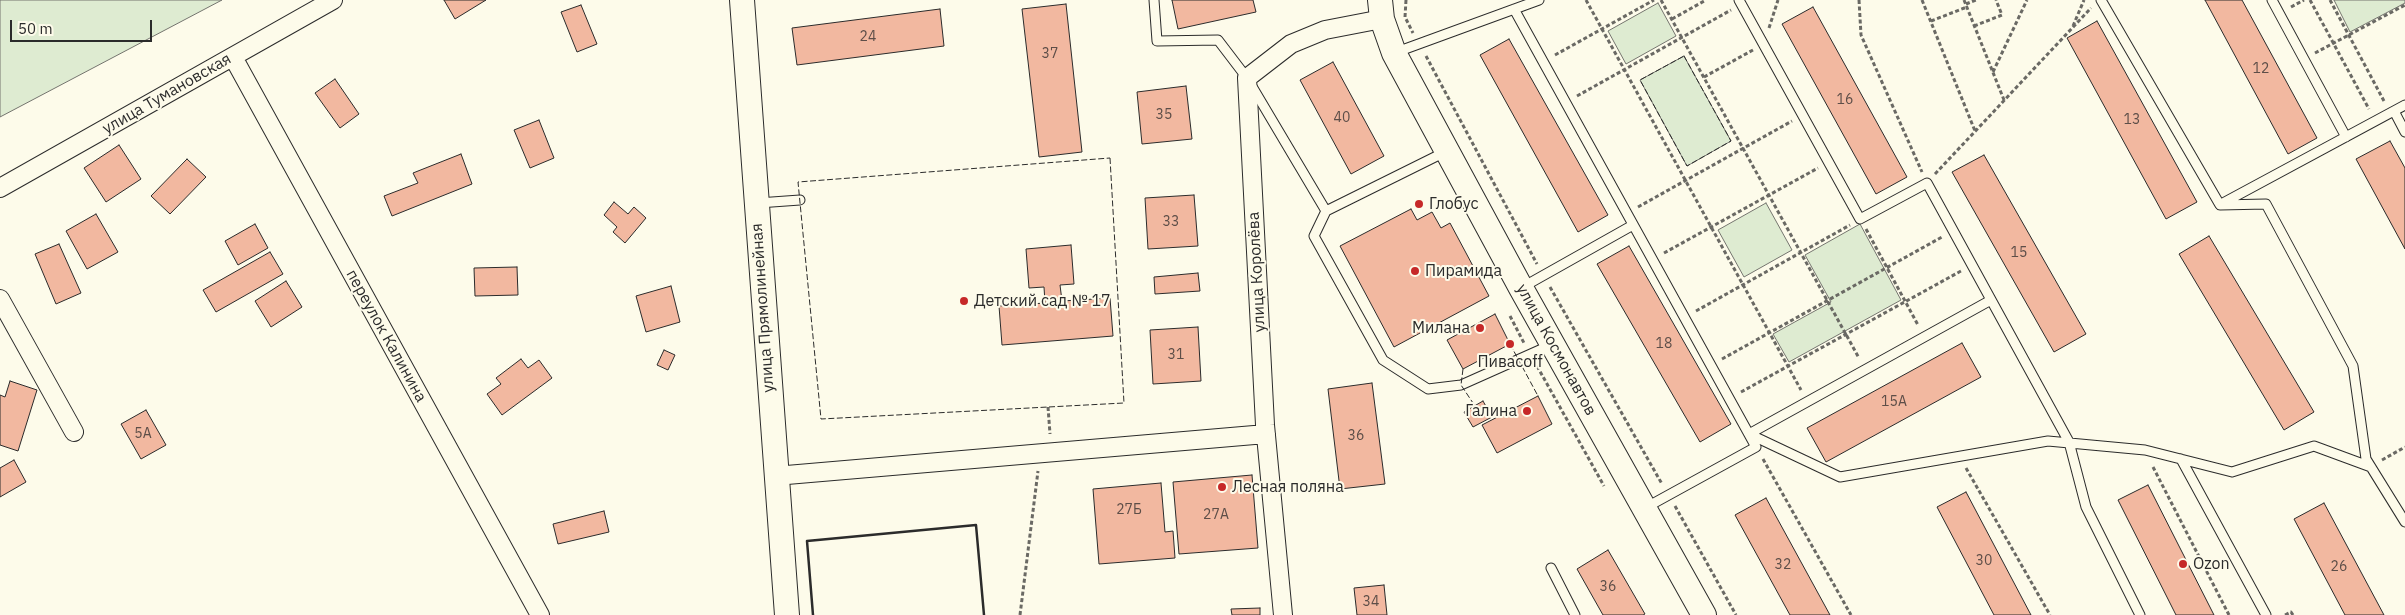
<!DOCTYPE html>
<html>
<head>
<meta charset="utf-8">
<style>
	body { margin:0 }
	#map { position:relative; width:2405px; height:615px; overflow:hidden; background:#fdfbea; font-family:"IBM Plex Sans",sans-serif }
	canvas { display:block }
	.scale { position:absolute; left:10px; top:20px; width:142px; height:22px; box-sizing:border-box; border:2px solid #2b2b2b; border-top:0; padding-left:6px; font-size:15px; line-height:18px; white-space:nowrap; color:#2b2b2b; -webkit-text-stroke:4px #fdfbea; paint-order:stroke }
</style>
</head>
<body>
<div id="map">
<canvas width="2405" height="615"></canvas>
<div class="scale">50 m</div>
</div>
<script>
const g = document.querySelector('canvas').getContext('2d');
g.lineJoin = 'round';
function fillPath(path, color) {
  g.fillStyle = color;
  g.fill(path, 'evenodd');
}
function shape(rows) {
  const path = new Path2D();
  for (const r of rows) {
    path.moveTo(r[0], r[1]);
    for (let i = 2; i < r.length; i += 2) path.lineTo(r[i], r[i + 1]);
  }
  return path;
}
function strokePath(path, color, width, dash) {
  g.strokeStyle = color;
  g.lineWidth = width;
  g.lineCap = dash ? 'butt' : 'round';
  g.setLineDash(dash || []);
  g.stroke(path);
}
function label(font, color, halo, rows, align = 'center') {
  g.font = font + ' "IBM Plex Sans",sans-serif';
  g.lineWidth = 4;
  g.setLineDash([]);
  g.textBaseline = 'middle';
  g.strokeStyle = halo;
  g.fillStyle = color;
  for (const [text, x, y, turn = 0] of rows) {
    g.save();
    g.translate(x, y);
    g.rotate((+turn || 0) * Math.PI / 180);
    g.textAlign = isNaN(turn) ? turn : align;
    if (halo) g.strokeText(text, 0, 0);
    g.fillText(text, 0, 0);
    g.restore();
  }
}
const green = shape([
	[0,0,222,0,0,117,0,0],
	[2334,0,2405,0,2405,3,2350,32,2334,0],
	[1658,3,1676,36,1626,64,1608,31,1658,3],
	[1684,56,1731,141,1687,166,1640,80,1684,56],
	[1766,203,1792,250,1744,277,1718,230,1766,203],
	[1860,224,1901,300,1789,362,1773,334,1831,302,1805,255,1860,224]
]);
const building = shape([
	[444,0,486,0,455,19,444,0],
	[1172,0,1253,0,1256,12,1178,29,1172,0],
	[2205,0,2242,0,2317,138,2288,154,2205,0],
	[1066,4,1082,152,1039,157,1022,9,1066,4],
	[581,5,597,44,577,52,561,12,581,5],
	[1813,7,1907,177,1876,194,1782,24,1813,7],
	[940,9,944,46,797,65,792,28,940,9],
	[2097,21,2197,202,2166,219,2067,38,2097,21],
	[1509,39,1608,215,1578,232,1480,55,1509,39],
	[1333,62,1384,156,1351,174,1300,80,1333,62],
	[335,79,359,114,340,128,315,93,335,79],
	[1186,86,1192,139,1142,144,1137,92,1186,86],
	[539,120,554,158,530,168,514,130,539,120],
	[2390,141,2405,168,2405,249,2356,159,2390,141],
	[119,145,141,179,106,202,84,168,119,145],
	[461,154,472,184,392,216,384,196,418,183,413,173,461,154],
	[1984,155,2086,334,2054,352,1952,172,1984,155],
	[187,159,206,177,170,214,151,196,187,159],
	[1194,195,1198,246,1148,249,1145,198,1194,195],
	[614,202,628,214,634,207,646,218,625,243,613,232,617,227,604,215,614,202],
	[1411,209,1417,220,1432,212,1441,228,1450,223,1489,296,1394,347,1340,246,1411,209],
	[96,214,118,252,87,269,66,231,96,214],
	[255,224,268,248,238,265,225,241,255,224],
	[2209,236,2314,412,2284,430,2179,254,2209,236],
	[59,244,81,293,56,304,35,254,59,244],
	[1071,245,1074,284,1060,285,1062,301,1110,298,1113,336,1002,345,999,306,1045,303,1044,287,1029,288,1026,249,1071,245],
	[1629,246,1731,424,1700,442,1597,264,1629,246],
	[270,252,283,274,216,312,203,290,270,252],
	[517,267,518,295,475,296,474,268,517,267],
	[1198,273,1200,291,1155,294,1154,277,1198,273],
	[286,281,302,307,271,327,255,301,286,281],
	[671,286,680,322,646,332,636,296,671,286],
	[1495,314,1510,344,1463,369,1447,340,1495,314],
	[1198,327,1201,381,1153,384,1150,330,1198,327],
	[1962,343,1981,377,1826,462,1807,428,1962,343],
	[664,350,675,355,668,370,657,365,664,350],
	[521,359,528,368,539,360,552,378,502,415,487,394,501,384,496,378,521,359],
	[10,381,37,390,18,451,0,445,0,395,5,397,10,381],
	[1372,383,1385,484,1340,489,1328,389,1372,383],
	[1538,396,1552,424,1497,453,1482,425,1538,396],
	[1483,401,1492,417,1473,427,1464,412,1483,401],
	[146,410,166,445,141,459,121,424,146,410],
	[14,460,26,482,0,497,0,468,14,460],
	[1252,475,1258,548,1179,554,1173,482,1252,475],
	[1161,483,1165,532,1173,531,1175,558,1099,564,1093,489,1161,483],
	[2148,485,2214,615,2176,615,2118,500,2148,485],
	[1966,492,2031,615,1994,615,1937,507,1966,492],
	[1766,498,1830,615,1790,615,1735,515,1766,498],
	[2324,503,2384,615,2345,615,2294,519,2324,503],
	[604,511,609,532,558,544,553,524,604,511],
	[1608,550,1645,614,1643,615,1603,615,1577,569,1608,550],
	[1384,585,1387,615,1357,615,1354,588,1384,585],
	[1260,608,1260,615,1232,615,1231,609,1260,608]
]);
const path = shape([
	[1406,0,1405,17,1413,33],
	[1586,0,1801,390],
	[1661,0,1859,358],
	[1859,0,1861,35,1922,172],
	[1922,0,1975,131],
	[1964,0,2004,100],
	[2310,0,2369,109],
	[2330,0,2384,101],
	[1966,4,1976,0],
	[2291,7,2304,0],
	[1672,19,1706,0],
	[1931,21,1967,7],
	[1974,26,2002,15,1996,0],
	[2073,26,2084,0],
	[1769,28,1778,0],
	[2315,53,2405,5],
	[1555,55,1654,0],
	[1426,56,1537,264],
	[1993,72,2027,0],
	[1704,77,1753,50],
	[1577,96,1731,10],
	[1935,174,2091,8],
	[1638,207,1792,121],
	[1866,229,1918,325],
	[1664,253,1818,168],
	[1550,287,1662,484],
	[1696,311,1850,225],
	[1510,316,1524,343],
	[1722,359,1942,237],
	[1537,366,1604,486],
	[1741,392,1961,271],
	[1048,407,1050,434],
	[1763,459,1851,615],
	[2382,460,2405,447],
	[2153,467,2229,615],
	[1966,468,2050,615],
	[1675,506,1736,615],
	[1020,615,1038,471],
	[2285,615,2291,612,2293,615]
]);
const lane = shape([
	[1154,0,1157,41,1218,40,1247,78,1326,211,1447,151],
	[1739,0,1860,219,1927,183,2069,442,2086,507,2140,615],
	[2101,0,2220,205,2266,204,2353,366,2366,459,2405,522],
	[2272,0,2346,137],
	[1514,9,1756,447,1645,508],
	[1394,53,1539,0],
	[2394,111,2405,132],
	[758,203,800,200],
	[2223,203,2405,105],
	[1326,211,1314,236,1383,360,1428,389,1461,385,1553,344],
	[1521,288,1633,225],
	[1749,434,1840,477,2048,441,2145,450,2232,472,2314,446,2371,467],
	[1749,434,1991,300],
	[2181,459,2266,615],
	[1551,568,1575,615]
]);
const street = shape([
	[233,57,540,615],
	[0,188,333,0],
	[0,299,74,432],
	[775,476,1266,434],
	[1283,615,1265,425,1247,78,1291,44,1325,30,1382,19]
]);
const secondary = shape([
	[742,0,787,615],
	[1380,0,1382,19,1394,53,1521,288,1704,615]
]);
const fence = shape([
	[1684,56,1731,141,1687,166,1640,80,1684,56],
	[1110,158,1124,403,821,419,798,182,1110,158],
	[1510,344,1538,396],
	[1463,369,1461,385,1475,406]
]);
const wall = shape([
	[813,615,807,541,976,525,984,615]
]);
const markers = [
	[1419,204,5,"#c62828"],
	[1415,271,5,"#c62828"],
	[964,301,5,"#c62828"],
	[1480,328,5,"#c62828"],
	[1510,344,5,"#c62828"],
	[1527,411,5,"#c62828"],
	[1222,487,5,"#c62828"],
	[2183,564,5,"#c62828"]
];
const numberNames = [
	["24",868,37],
	["37",1050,54],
	["12",2261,69],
	["16",1845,100],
	["35",1164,115],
	["40",1342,118],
	["13",2132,120],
	["33",1171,222],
	["15",2019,253],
	["18",1664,344],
	["31",1176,355],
	["15А",1894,402],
	["5А",143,434],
	["36",1356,436],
	["27Б",1129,510],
	["27А",1216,515],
	["30",1984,561],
	["32",1783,565],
	["26",2339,567],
	["36",1608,587],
	["34",1371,602]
];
const streetNames = [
	["улица Тумановская",167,94,-30],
	["улица Королёва",1257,272,-93],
	["улица Прямолинейная",763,308,-94],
	["переулок Калинина",386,336,61],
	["улица Космонавтов",1556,350,61]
];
const poiNames = [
	["Глобус",1429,204],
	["Пирамида",1425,271],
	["Детский сад № 17",974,301],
	["Милана",1470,328,"right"],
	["Пивасоff",1510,362,"center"],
	["Галина",1517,411,"right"],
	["Лесная поляна",1232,487],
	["Ozon",2193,564]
];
fillPath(green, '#deebd1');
strokePath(green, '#74746e', 1);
fillPath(building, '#f2b8a0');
strokePath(building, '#2b2b2b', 1);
strokePath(lane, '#2b2b2b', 11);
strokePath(street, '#2b2b2b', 20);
strokePath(secondary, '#2b2b2b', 26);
strokePath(path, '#6a6964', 3, [4, 2.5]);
strokePath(lane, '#fdfbea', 9);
strokePath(street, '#fdfbea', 18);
strokePath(secondary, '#fdfbea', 24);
strokePath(fence, '#2b2b2b', 1, [6, 2.5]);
strokePath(wall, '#2b2b2b', 2.5);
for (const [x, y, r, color] of markers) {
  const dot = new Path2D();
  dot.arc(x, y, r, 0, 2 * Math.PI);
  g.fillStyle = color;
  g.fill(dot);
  strokePath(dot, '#fdfbea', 2);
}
label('14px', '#5d4e48', null, numberNames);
label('16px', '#2b2b2b', '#fdfbea', streetNames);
label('16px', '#2b2b2b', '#fdfbea', poiNames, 'left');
</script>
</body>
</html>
